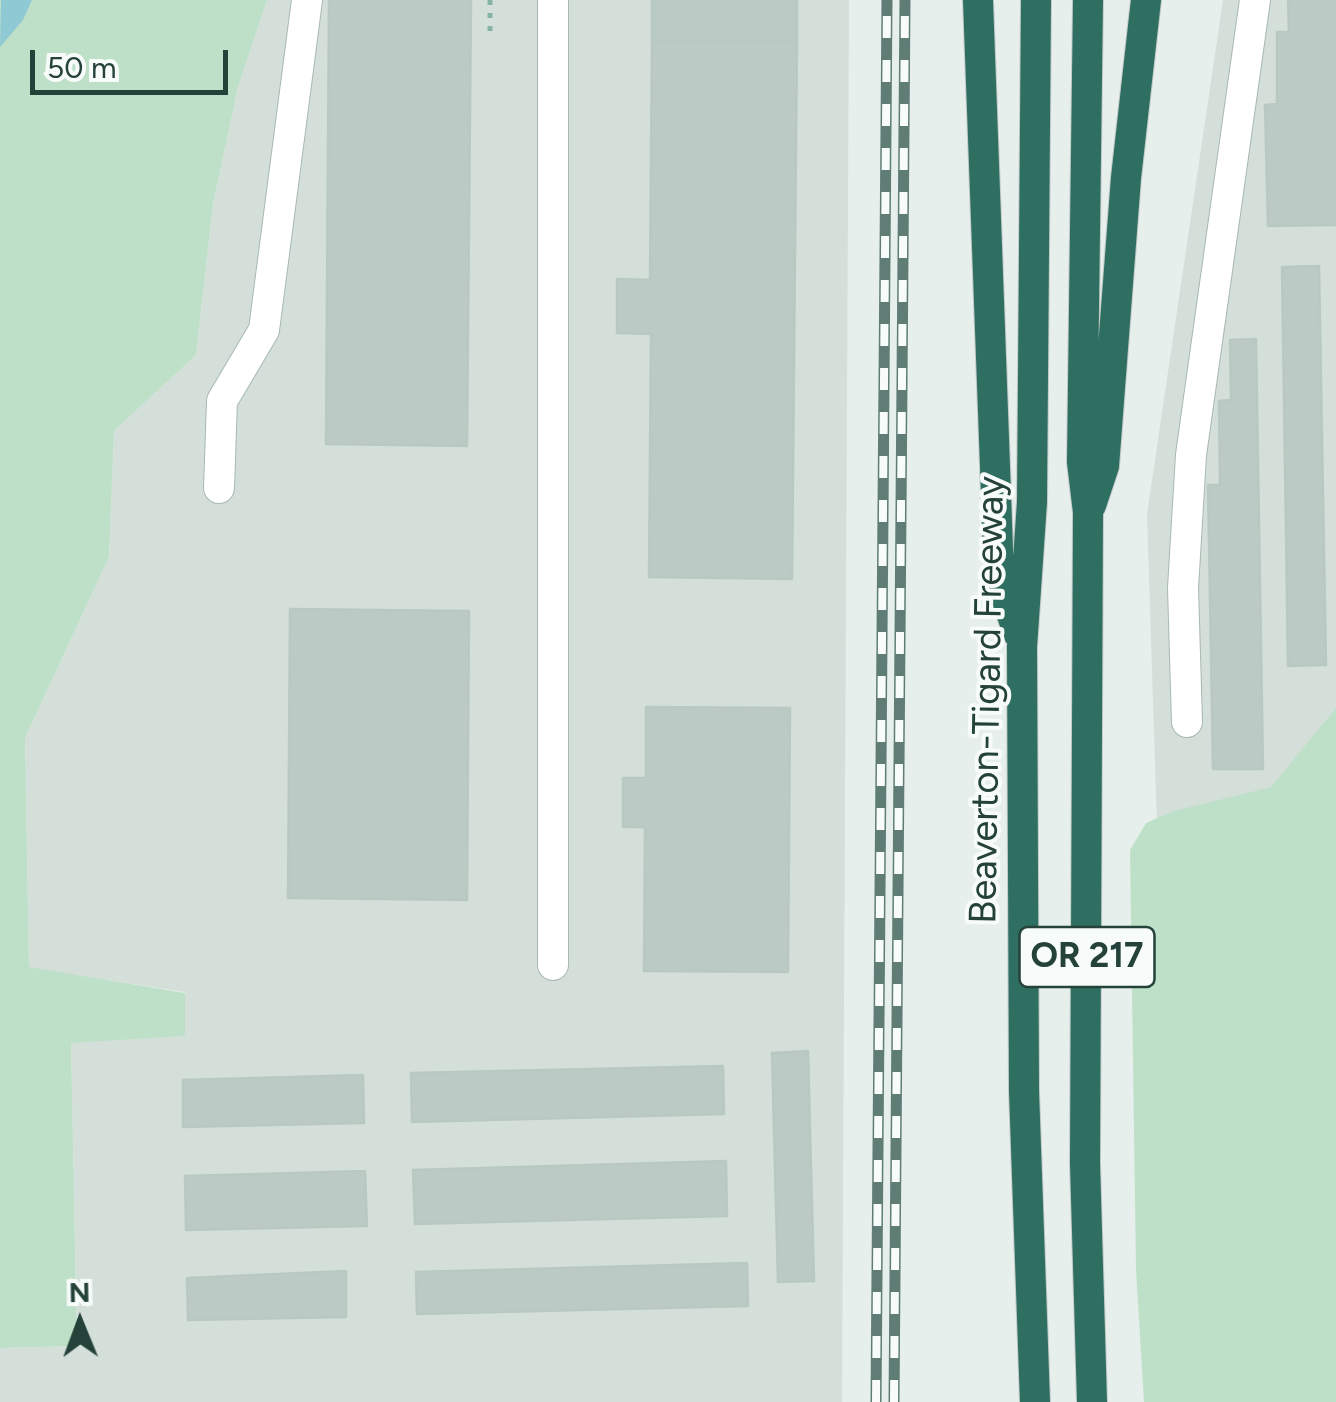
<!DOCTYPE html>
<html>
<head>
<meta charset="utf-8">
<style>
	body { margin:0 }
	#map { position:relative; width:1336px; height:1402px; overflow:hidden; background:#e6efeb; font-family:Figtree,sans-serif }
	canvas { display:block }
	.north { position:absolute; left:30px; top:1272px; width:100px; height:100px; -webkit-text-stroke:8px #f7fbf9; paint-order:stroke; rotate:359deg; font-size:28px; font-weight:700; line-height:40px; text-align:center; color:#24423a }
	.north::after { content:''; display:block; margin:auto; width:35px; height:45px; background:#24423a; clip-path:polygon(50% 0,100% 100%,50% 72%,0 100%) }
	.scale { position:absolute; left:30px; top:50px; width:198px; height:45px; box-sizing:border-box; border:5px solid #24423a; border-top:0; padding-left:12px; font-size:30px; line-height:35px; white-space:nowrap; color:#24423a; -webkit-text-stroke:8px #f7fbf9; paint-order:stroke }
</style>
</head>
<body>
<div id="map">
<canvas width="1336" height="1402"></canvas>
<div class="north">N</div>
<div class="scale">50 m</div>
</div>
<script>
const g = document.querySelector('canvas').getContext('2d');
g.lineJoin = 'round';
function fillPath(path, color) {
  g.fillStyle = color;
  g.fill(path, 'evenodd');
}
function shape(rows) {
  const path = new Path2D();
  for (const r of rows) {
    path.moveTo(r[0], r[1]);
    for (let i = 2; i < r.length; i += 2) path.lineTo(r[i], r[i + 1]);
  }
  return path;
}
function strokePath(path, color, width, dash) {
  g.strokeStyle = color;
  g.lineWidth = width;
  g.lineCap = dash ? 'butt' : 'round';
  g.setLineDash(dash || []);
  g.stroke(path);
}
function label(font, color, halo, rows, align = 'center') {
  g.font = font + ' Figtree,sans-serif';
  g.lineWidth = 8;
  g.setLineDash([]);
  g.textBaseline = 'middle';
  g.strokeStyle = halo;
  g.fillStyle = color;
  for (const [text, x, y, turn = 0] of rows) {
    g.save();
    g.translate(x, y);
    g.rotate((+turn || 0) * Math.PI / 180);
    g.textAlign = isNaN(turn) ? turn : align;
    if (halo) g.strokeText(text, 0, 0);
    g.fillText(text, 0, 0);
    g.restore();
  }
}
const built = shape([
	[267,0,849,0,842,1402,0,1402,0,1348,77,1346,71,1042,184,1036,185,992,29,968,25,738,109,557,114,431,196,355,213,204,238,87],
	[1223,0,1336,0,1336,1402,1163,1014,1147,514]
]);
const green = shape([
	[0,0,267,0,238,87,213,204,196,355,114,431,109,557,25,738,29,967,185,993,185,1036,71,1043,77,1346,0,1348],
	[1336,708,1336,1402,1144,1402,1136,1270,1130,850,1146,823,1174,811,1271,787]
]);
const water = shape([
	[1,0,32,0,23,20,0,47]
]);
const building = shape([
	[329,0,471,0,467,446,326,444,329,0],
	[652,0,797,0,797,41,652,40,652,0],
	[1288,0,1336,0,1336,225,1268,226,1265,105,1277,104,1277,32,1289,32,1288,0],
	[652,40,797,41,792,579,649,577,651,334,617,333,617,279,650,280,652,40],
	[1319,266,1326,665,1288,666,1282,267,1319,266],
	[1256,339,1263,769,1213,769,1208,485,1220,485,1219,401,1231,400,1230,340,1256,339],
	[290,609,469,611,467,900,288,898,290,609],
	[646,707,790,708,788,972,644,971,645,827,623,827,623,778,646,778,646,707],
	[808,1051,814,1281,778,1282,772,1053,808,1051],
	[723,1066,724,1114,412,1122,411,1073,723,1066],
	[363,1075,364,1123,183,1127,183,1080,363,1075],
	[726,1161,727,1216,415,1224,413,1170,726,1161],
	[365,1171,367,1226,186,1230,185,1176,365,1171],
	[747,1263,748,1306,417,1314,416,1272,747,1263],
	[346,1271,346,1317,188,1320,187,1278,346,1271]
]);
const path = shape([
	[490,0,490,39]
]);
const minor = shape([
	[219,488,222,401,264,330,307,0],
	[1187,722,1183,588,1191,455,1255,0],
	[553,965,553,0]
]);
const highway = shape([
	[978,0,999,576,1018,633],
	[1088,0,1082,462,1088,512,1085,1163,1092,1402],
	[1091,505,1104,466,1126,178,1146,0],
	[1035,1402,1024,1091,1022,647,1032,502,1036,0]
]);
const rail = shape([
	[876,1402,887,0],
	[894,1402,905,0]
]);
const shields = [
	[1087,957,135]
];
const shieldNames = [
	["OR 217",1087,957]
];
const streetNames = [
	["Beaverton-Tigard Freeway",988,700,-89]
];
fillPath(built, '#d4dfda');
fillPath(green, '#bfe0c8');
fillPath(water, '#8ec9d4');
fillPath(building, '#bbcac4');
strokePath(building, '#b8c9c2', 2.5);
strokePath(minor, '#a8b8b2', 32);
strokePath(highway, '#c2cac8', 32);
strokePath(path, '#86b3a5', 5, [5, 8]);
strokePath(minor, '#fff', 30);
strokePath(highway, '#2f6f62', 30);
strokePath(rail, '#5f7d75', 11);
strokePath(rail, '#f7fbf9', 8, [22]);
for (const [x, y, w] of shields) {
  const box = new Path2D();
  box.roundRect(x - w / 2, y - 30, w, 60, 8);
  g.fillStyle = '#f7fbf9';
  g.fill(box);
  strokePath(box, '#24423a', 2.5);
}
label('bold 35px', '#24423a', null, shieldNames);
label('38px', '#24423a', '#f7fbf9', streetNames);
</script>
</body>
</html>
